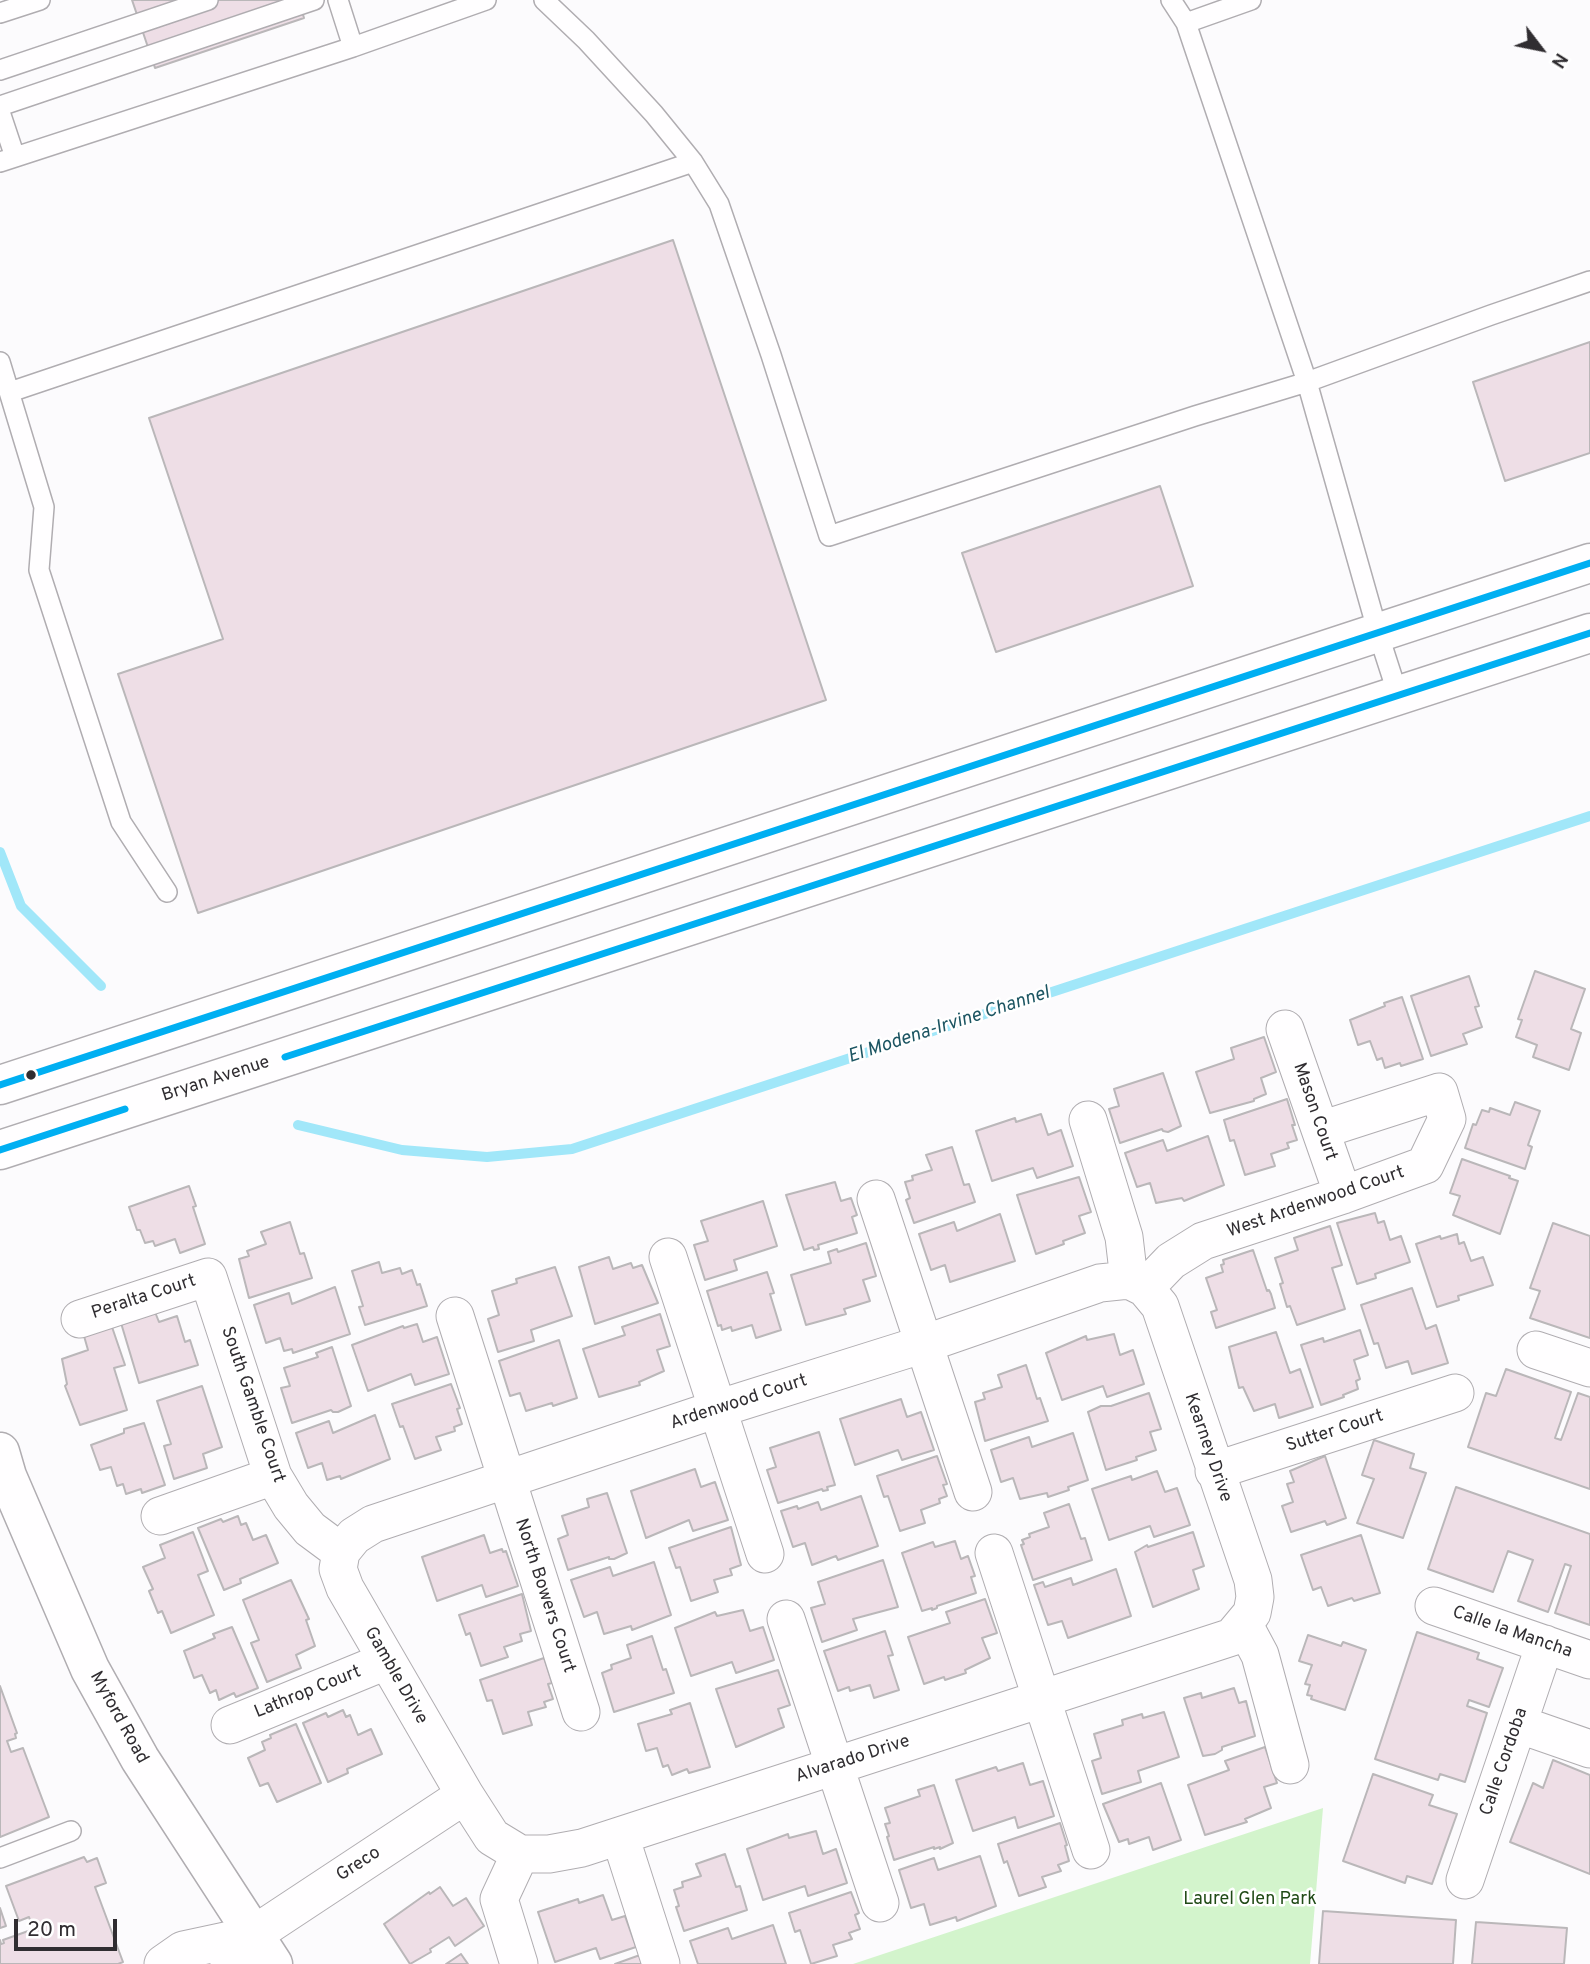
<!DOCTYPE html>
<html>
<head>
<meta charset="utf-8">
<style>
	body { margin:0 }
	#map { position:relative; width:1590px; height:1964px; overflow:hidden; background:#fcfbfd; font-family:Overpass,sans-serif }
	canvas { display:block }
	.north { position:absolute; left:1506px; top:14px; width:70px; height:70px; -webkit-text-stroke:5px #fff; paint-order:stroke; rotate:122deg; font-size:19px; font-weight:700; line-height:28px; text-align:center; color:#302d31 }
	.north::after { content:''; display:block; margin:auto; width:24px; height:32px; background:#302d31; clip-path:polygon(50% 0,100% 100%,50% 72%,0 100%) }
	.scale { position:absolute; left:14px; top:1919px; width:103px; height:32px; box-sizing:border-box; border:4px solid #302d31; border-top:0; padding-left:9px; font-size:21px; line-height:24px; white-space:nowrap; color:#302d31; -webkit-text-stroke:5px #fff; paint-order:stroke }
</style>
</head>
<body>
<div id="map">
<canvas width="1590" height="1964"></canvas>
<div class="north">N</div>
<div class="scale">20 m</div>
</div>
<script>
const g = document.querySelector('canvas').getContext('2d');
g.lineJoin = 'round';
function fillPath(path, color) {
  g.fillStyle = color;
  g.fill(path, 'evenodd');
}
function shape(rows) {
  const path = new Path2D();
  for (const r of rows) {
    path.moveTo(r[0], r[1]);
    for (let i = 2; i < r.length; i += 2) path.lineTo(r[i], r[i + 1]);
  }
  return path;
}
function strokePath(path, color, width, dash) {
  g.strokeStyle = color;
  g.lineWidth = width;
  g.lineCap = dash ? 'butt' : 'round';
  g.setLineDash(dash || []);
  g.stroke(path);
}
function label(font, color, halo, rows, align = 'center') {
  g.font = font + ' Overpass,sans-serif';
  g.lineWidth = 5;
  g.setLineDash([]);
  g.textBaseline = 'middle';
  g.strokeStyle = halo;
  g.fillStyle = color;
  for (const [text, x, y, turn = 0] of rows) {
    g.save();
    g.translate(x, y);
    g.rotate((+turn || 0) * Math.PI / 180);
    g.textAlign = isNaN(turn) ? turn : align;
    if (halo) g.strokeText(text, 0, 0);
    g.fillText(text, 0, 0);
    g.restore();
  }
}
const green = shape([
	[1323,1808,1310,1964,853,1964]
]);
const stream = shape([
	[0,852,21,906,101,986],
	[298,1125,402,1150,487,1157,572,1149,1590,816]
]);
const building = shape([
	[132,0,299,0,304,18,155,68,132,0],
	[673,240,826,700,198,913,118,674,223,639,149,418,673,240],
	[1590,342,1590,453,1505,481,1473,382,1590,342],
	[1160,486,1193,586,996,652,962,553,1160,486],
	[1535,971,1585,989,1571,1029,1581,1033,1569,1070,1533,1057,1537,1045,1516,1037,1522,1020,1518,1019,1535,971],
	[1469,976,1479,1006,1475,1007,1482,1027,1463,1034,1467,1044,1431,1056,1411,996,1469,976],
	[1402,997,1423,1059,1401,1066,1400,1063,1385,1068,1382,1058,1377,1060,1370,1041,1358,1045,1350,1020,1385,1006,1384,1003,1402,997],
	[1264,1037,1276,1072,1261,1078,1266,1094,1254,1099,1254,1101,1210,1113,1196,1072,1234,1059,1231,1048,1264,1037],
	[1163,1073,1181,1126,1168,1132,1163,1131,1162,1129,1120,1143,1109,1109,1119,1106,1114,1089,1163,1073],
	[1287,1099,1295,1125,1292,1125,1297,1140,1287,1143,1289,1148,1271,1154,1275,1166,1245,1175,1234,1140,1230,1141,1224,1120,1287,1099],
	[1515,1102,1540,1111,1528,1145,1532,1147,1525,1169,1465,1148,1473,1124,1476,1125,1482,1110,1489,1112,1490,1108,1510,1115,1515,1102],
	[1041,1114,1048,1135,1061,1130,1073,1166,1037,1178,1033,1168,992,1181,976,1131,1015,1118,1016,1122,1041,1114],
	[1208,1136,1224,1185,1184,1201,1182,1198,1156,1203,1150,1183,1137,1187,1125,1153,1163,1140,1167,1151,1208,1136],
	[952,1147,964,1185,969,1184,975,1202,914,1223,906,1200,910,1198,905,1182,913,1180,912,1176,932,1170,926,1155,952,1147],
	[1462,1159,1510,1176,1509,1178,1518,1181,1500,1234,1453,1215,1460,1196,1450,1193,1462,1159],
	[1079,1177,1091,1212,1079,1216,1085,1233,1063,1241,1064,1244,1036,1254,1017,1195,1079,1177],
	[835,1182,841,1201,851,1198,857,1215,852,1217,857,1233,818,1245,819,1249,814,1250,813,1247,804,1250,786,1195,835,1182],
	[189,1186,196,1206,193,1207,205,1244,180,1253,175,1239,155,1246,153,1241,145,1243,140,1230,137,1230,129,1207,189,1186],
	[763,1201,777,1246,734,1260,737,1270,705,1280,694,1245,708,1241,701,1221,763,1201],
	[1375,1213,1378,1223,1384,1221,1390,1240,1401,1236,1410,1262,1375,1274,1376,1278,1357,1284,1337,1223,1375,1213],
	[1000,1214,1015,1261,950,1282,945,1265,931,1270,919,1234,954,1222,957,1231,1000,1214],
	[290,1222,300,1254,304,1253,312,1278,249,1298,239,1259,249,1256,247,1251,266,1244,261,1232,290,1222],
	[1553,1223,1590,1236,1590,1338,1530,1318,1540,1291,1530,1288,1553,1223],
	[1330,1226,1342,1265,1332,1268,1345,1309,1297,1325,1290,1306,1287,1307,1280,1284,1283,1283,1275,1258,1298,1250,1294,1238,1330,1226],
	[1457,1234,1459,1244,1464,1242,1471,1261,1483,1257,1493,1285,1458,1296,1459,1300,1437,1307,1416,1244,1440,1236,1441,1239,1457,1234],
	[866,1243,876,1276,863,1280,870,1301,844,1309,846,1314,806,1325,791,1275,831,1263,828,1252,837,1249,838,1252,866,1243],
	[1253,1250,1267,1291,1269,1290,1271,1294,1275,1308,1216,1328,1211,1312,1217,1310,1206,1278,1223,1272,1221,1265,1224,1264,1223,1260,1253,1250],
	[609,1257,613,1269,631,1263,633,1268,642,1265,658,1303,595,1324,579,1267,609,1257],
	[379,1262,382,1273,400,1268,402,1274,412,1270,417,1285,420,1284,427,1306,365,1325,359,1307,363,1306,352,1271,379,1262],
	[555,1267,572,1316,531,1330,534,1341,498,1352,488,1319,499,1315,492,1291,517,1283,516,1279,555,1267],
	[767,1272,774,1293,770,1294,781,1330,756,1338,752,1325,732,1331,731,1327,722,1330,721,1325,718,1326,707,1291,767,1272],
	[335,1287,350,1334,293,1353,292,1349,284,1351,280,1338,266,1343,254,1305,289,1293,292,1304,335,1287],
	[1412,1288,1426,1329,1436,1325,1448,1363,1412,1374,1408,1361,1386,1368,1378,1343,1374,1344,1361,1305,1412,1288],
	[155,1312,159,1322,177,1316,185,1342,190,1340,198,1365,139,1383,121,1323,155,1312],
	[660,1314,670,1346,657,1350,664,1371,639,1382,640,1385,599,1397,583,1349,625,1335,622,1327,660,1314],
	[417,1324,423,1342,437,1337,449,1374,415,1385,411,1374,368,1391,352,1345,403,1326,404,1328,417,1324],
	[112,1327,125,1365,114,1368,127,1410,80,1425,65,1386,67,1384,62,1359,88,1350,84,1336,112,1327],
	[1360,1330,1368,1355,1354,1360,1360,1379,1356,1381,1358,1389,1343,1395,1344,1397,1321,1405,1301,1345,1323,1338,1324,1342,1360,1330],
	[1276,1332,1290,1373,1300,1369,1313,1407,1279,1418,1275,1404,1254,1411,1243,1387,1239,1388,1229,1347,1276,1332],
	[1114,1334,1120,1355,1133,1350,1144,1384,1107,1397,1103,1386,1062,1400,1046,1353,1086,1336,1087,1340,1114,1334],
	[559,1340,577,1398,553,1406,552,1403,526,1411,520,1393,510,1396,499,1361,559,1340],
	[332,1347,351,1406,338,1412,333,1412,331,1410,292,1423,281,1388,290,1386,284,1368,318,1357,316,1353,332,1347],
	[1026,1365,1037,1399,1040,1398,1048,1421,985,1441,975,1402,985,1399,983,1393,1002,1387,998,1375,1026,1365],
	[1506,1369,1571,1392,1555,1438,1561,1440,1578,1393,1590,1397,1590,1489,1468,1447,1486,1393,1496,1396,1506,1369],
	[451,1384,460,1408,457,1409,462,1424,454,1427,455,1431,436,1437,441,1450,415,1459,403,1426,400,1427,392,1404,451,1384],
	[202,1386,222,1447,203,1454,207,1468,174,1479,164,1446,171,1444,157,1401,202,1386],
	[1149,1393,1161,1429,1150,1432,1156,1450,1136,1457,1137,1460,1106,1470,1088,1412,1101,1406,1111,1406,1149,1393],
	[901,1399,907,1417,921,1412,934,1450,902,1460,898,1450,855,1465,840,1419,901,1399],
	[375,1415,390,1459,341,1479,340,1476,327,1480,322,1463,308,1468,296,1433,329,1421,333,1433,375,1415],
	[144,1423,165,1485,142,1493,141,1489,126,1494,123,1484,117,1486,111,1467,100,1470,91,1445,124,1433,124,1429,144,1423],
	[819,1432,835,1485,827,1487,828,1490,823,1491,822,1489,778,1503,767,1470,776,1467,770,1448,819,1432],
	[1073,1433,1088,1480,1068,1487,1069,1490,1048,1497,1047,1493,1020,1499,1013,1478,1001,1482,991,1450,1029,1437,1032,1447,1073,1433],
	[1374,1440,1414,1454,1410,1468,1426,1473,1403,1538,1357,1523,1374,1479,1362,1475,1374,1440],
	[937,1456,947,1484,943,1485,947,1496,939,1499,940,1503,921,1510,925,1523,900,1531,888,1496,884,1497,877,1476,937,1456],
	[1325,1456,1346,1518,1327,1525,1325,1521,1291,1532,1282,1506,1293,1502,1287,1484,1294,1482,1290,1471,1325,1456],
	[695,1469,701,1487,715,1482,728,1520,693,1531,689,1520,646,1538,631,1491,695,1469],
	[1157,1471,1165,1492,1177,1488,1190,1525,1154,1537,1150,1526,1109,1540,1092,1489,1131,1476,1132,1480,1157,1471],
	[1456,1487,1590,1534,1590,1625,1555,1613,1571,1566,1565,1564,1548,1612,1518,1601,1533,1560,1508,1551,1493,1592,1428,1569,1456,1487],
	[607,1493,627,1553,614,1559,609,1559,609,1557,568,1570,558,1539,568,1535,562,1516,589,1507,587,1499,607,1493],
	[861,1496,878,1546,838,1560,836,1556,812,1565,805,1543,793,1547,781,1511,797,1506,798,1509,818,1502,821,1510,861,1496],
	[1069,1504,1081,1539,1085,1538,1092,1560,1033,1580,1021,1545,1024,1544,1022,1540,1030,1537,1029,1534,1049,1527,1044,1513,1069,1504],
	[238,1516,241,1525,246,1523,253,1540,266,1535,278,1563,240,1579,241,1583,224,1590,198,1528,221,1519,223,1522,238,1516],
	[731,1527,741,1565,730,1569,732,1575,714,1580,718,1592,691,1601,680,1567,676,1568,669,1548,731,1527],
	[193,1532,208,1571,198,1575,214,1615,171,1633,162,1611,158,1613,149,1591,153,1589,143,1567,165,1558,160,1545,193,1532],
	[1193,1532,1204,1566,1193,1570,1199,1589,1153,1607,1135,1552,1147,1545,1148,1547,1193,1532],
	[484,1535,490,1553,502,1549,503,1552,506,1551,518,1586,486,1597,482,1585,437,1601,422,1557,484,1535],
	[1361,1535,1380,1593,1354,1601,1352,1598,1328,1606,1321,1587,1313,1590,1301,1555,1361,1535],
	[955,1541,961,1559,968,1556,975,1576,971,1577,976,1593,937,1606,937,1608,932,1610,932,1608,922,1611,902,1553,933,1542,935,1547,955,1541],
	[883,1560,898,1607,853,1619,857,1630,822,1642,811,1608,825,1604,818,1582,883,1560],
	[654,1562,671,1615,632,1630,631,1626,604,1634,597,1612,584,1617,571,1580,610,1567,613,1576,654,1562],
	[1116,1569,1131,1616,1068,1638,1062,1621,1048,1625,1034,1585,1043,1582,1045,1587,1071,1578,1073,1585,1116,1569],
	[291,1580,309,1619,306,1620,315,1646,296,1655,301,1668,267,1682,251,1643,259,1640,243,1600,291,1580],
	[522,1594,531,1631,520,1634,522,1641,504,1647,508,1657,481,1666,470,1633,466,1635,459,1615,522,1594],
	[985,1599,997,1633,982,1638,990,1658,965,1670,966,1673,945,1680,944,1677,924,1684,908,1637,950,1623,946,1612,985,1599],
	[743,1610,750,1631,763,1627,774,1660,736,1673,732,1662,691,1676,675,1628,715,1612,717,1616,743,1610],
	[232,1627,258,1688,236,1697,234,1693,219,1700,216,1690,210,1693,202,1675,194,1678,184,1651,215,1638,213,1634,232,1627],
	[885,1631,893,1655,888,1656,899,1690,874,1698,870,1685,850,1691,849,1687,838,1691,824,1651,885,1631],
	[1417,1632,1479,1653,1477,1659,1503,1668,1489,1707,1469,1700,1467,1706,1487,1713,1465,1782,1440,1774,1438,1780,1375,1759,1417,1632],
	[1308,1635,1341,1646,1343,1642,1366,1650,1345,1710,1311,1699,1312,1696,1307,1695,1310,1685,1305,1684,1312,1665,1299,1661,1308,1635],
	[652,1636,663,1670,666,1669,674,1693,614,1712,602,1673,612,1669,611,1665,631,1658,627,1645,652,1636],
	[544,1658,552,1683,548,1684,553,1699,544,1702,546,1707,528,1712,532,1725,503,1734,492,1700,487,1701,480,1680,544,1658],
	[778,1670,790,1705,778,1709,784,1727,736,1747,716,1689,778,1670],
	[0,1686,17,1733,15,1734,16,1738,7,1741,11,1752,23,1748,49,1817,0,1837,0,1686],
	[1234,1688,1239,1703,1246,1701,1255,1736,1222,1747,1222,1750,1215,1754,1203,1756,1184,1698,1201,1693,1202,1698,1234,1688],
	[690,1703,710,1767,689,1773,687,1769,672,1775,668,1765,663,1767,657,1748,646,1751,638,1724,672,1714,670,1710,690,1703],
	[343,1710,346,1717,350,1715,358,1735,371,1729,382,1754,347,1769,348,1773,328,1782,303,1723,326,1713,328,1717,343,1710],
	[1164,1712,1179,1757,1138,1771,1141,1782,1102,1794,1092,1761,1101,1758,1094,1734,1123,1725,1122,1720,1142,1714,1143,1718,1164,1712],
	[296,1724,321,1783,277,1802,268,1783,260,1786,248,1758,265,1750,262,1742,271,1738,270,1735,296,1724],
	[1265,1747,1277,1783,1264,1787,1271,1808,1245,1819,1247,1822,1205,1835,1188,1785,1229,1770,1225,1761,1265,1747],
	[1553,1760,1590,1775,1590,1874,1510,1842,1533,1783,1543,1788,1553,1760],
	[1023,1763,1030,1785,1043,1781,1054,1816,1018,1828,1015,1817,973,1831,956,1780,996,1767,998,1771,1023,1763],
	[1373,1774,1433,1795,1429,1805,1457,1814,1432,1884,1407,1876,1405,1883,1343,1861,1373,1774],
	[1161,1783,1181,1840,1153,1850,1149,1837,1129,1844,1128,1839,1119,1842,1103,1804,1161,1783],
	[934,1785,953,1843,940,1849,940,1847,934,1849,934,1847,894,1860,887,1837,889,1836,885,1824,890,1823,885,1808,920,1796,918,1790,934,1785],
	[1060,1823,1067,1845,1065,1846,1069,1861,1058,1865,1061,1871,1042,1877,1046,1887,1019,1896,1007,1861,1004,1863,998,1844,1060,1823],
	[816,1831,823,1854,836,1849,847,1883,808,1896,805,1886,763,1900,747,1849,788,1834,789,1838,816,1831],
	[725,1854,736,1887,740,1886,747,1910,684,1931,676,1907,679,1906,674,1890,683,1887,682,1882,701,1876,696,1864,725,1854],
	[980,1856,996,1906,957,1921,956,1917,930,1925,924,1904,911,1908,899,1870,934,1858,938,1870,980,1856],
	[84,1857,87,1862,97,1858,106,1883,95,1887,123,1962,118,1964,0,1964,0,1940,1,1944,4,1943,3,1940,31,1930,34,1932,29,1917,19,1921,6,1886,84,1857],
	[440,1887,453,1906,466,1898,484,1926,455,1946,449,1937,430,1949,431,1952,410,1964,384,1924,429,1892,430,1894,440,1887],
	[851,1892,859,1913,855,1915,860,1929,849,1933,852,1939,833,1945,837,1956,811,1964,800,1930,795,1932,789,1913,851,1892],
	[603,1895,612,1920,625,1916,636,1947,600,1959,596,1948,555,1962,538,1912,578,1899,579,1903,603,1895],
	[0,1908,6,1926,0,1928,0,1908],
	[1323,1911,1456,1920,1453,1964,1319,1964,1323,1911],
	[1476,1922,1567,1928,1564,1964,1472,1964,1476,1922],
	[773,1925,786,1964,698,1964,690,1941,728,1928,732,1939,773,1925],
	[461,1954,468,1964,446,1964,461,1954],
	[640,1955,643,1964,615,1964,640,1955]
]);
const lane = shape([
	[338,0,353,47],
	[544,0,586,40,654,114,693,162,719,204,771,355,829,536,1195,416,1307,382,1491,315,1590,281],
	[1171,0,1186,23,1307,382,1378,633,1398,695],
	[0,13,40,0],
	[1186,23,1251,0],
	[0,70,208,0],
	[0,106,314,0],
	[0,112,15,157],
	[0,162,353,47,486,0],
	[0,362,44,507,39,570,121,822,167,892],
	[10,392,693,162],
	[0,1858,71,1831]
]);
const street = shape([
	[1285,1029,1343,1195],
	[1088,1120,1124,1237,1129,1280],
	[876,1199,973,1492],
	[668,1257,765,1554],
	[1129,1280,1145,1288,1160,1306,1253,1580,1255,1597,1252,1613,1232,1637,582,1848,549,1854,520,1854,492,1837,465,1795,345,1588,338,1569,341,1552,354,1536,373,1524,717,1409,924,1344,1100,1283,1129,1280],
	[1145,1288,1171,1261,1203,1241,1343,1195,1425,1165,1447,1119,1439,1092,1321,1130],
	[455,1316,581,1712],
	[80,1319,208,1277,273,1476,291,1506,310,1529,341,1552],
	[1536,1350,1590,1368],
	[1214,1471,1455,1393],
	[160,1516,273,1476],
	[994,1553,1091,1850],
	[1434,1606,1590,1660],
	[786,1619,880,1903],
	[1244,1625,1260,1655,1290,1765],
	[1518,1724,1590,1749],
	[230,1725,386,1661],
	[620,1836,661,1964],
	[1465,1880,1545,1644],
	[163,1964,183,1950,253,1935],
	[229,1964,253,1935,465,1795],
	[519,1964,499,1899,520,1854]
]);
const secondary = shape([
	[0,1085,1590,563],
	[0,1150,1590,633],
	[0,1452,7,1476,90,1669,140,1759,273,1964]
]);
const bus1 = shape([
	[285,1057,1590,633],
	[0,1085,1590,563],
	[0,1150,125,1109]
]);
const markers = [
	[31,1075,6,"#302d31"]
];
const streetNames = [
	["Bryan Avenue",216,1080,-18],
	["Mason Court",1314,1112,71],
	["West Ardenwood Court",1316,1203,-19],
	["Peralta Court",144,1298,-18],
	["Ardenwood Court",739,1403,-18],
	["South Gamble Court",252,1405,71],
	["Sutter Court",1335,1432,-18],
	["Kearney Drive",1207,1448,71],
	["North Bowers Court",544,1596,72],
	["Calle la Mancha",1512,1633,19],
	["Gamble Drive",395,1676,60],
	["Lathrop Court",308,1693,-22],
	["Myford Road",118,1718,61],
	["Alvarado Drive",853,1760,-18],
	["Calle Cordoba",1505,1762,-71],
	["Greco",359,1865,-33]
];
const parkNames = [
	["Laurel Glen Park",1250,1900]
];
const waterNames = [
	["El Modena-Irvine Channel",949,1026,-18]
];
fillPath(green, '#d3f4cc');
strokePath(stream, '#a1e7f9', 10);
fillPath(building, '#eedee6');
strokePath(building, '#bab7b9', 2);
strokePath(lane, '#b0adb1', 22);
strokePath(street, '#b0adb1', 39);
strokePath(secondary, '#b0adb1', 41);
strokePath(lane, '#fffeff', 19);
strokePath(street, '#fffeff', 37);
strokePath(secondary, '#fffeff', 38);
strokePath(bus1, '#00aff2', 7);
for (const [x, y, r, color] of markers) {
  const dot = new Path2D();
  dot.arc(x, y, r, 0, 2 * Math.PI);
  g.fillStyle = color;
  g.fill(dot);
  strokePath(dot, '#fff', 2.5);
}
label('18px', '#302d31', '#fff', streetNames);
label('18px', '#204a16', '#fff', parkNames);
label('italic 19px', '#1c5562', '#fff', waterNames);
</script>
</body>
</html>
